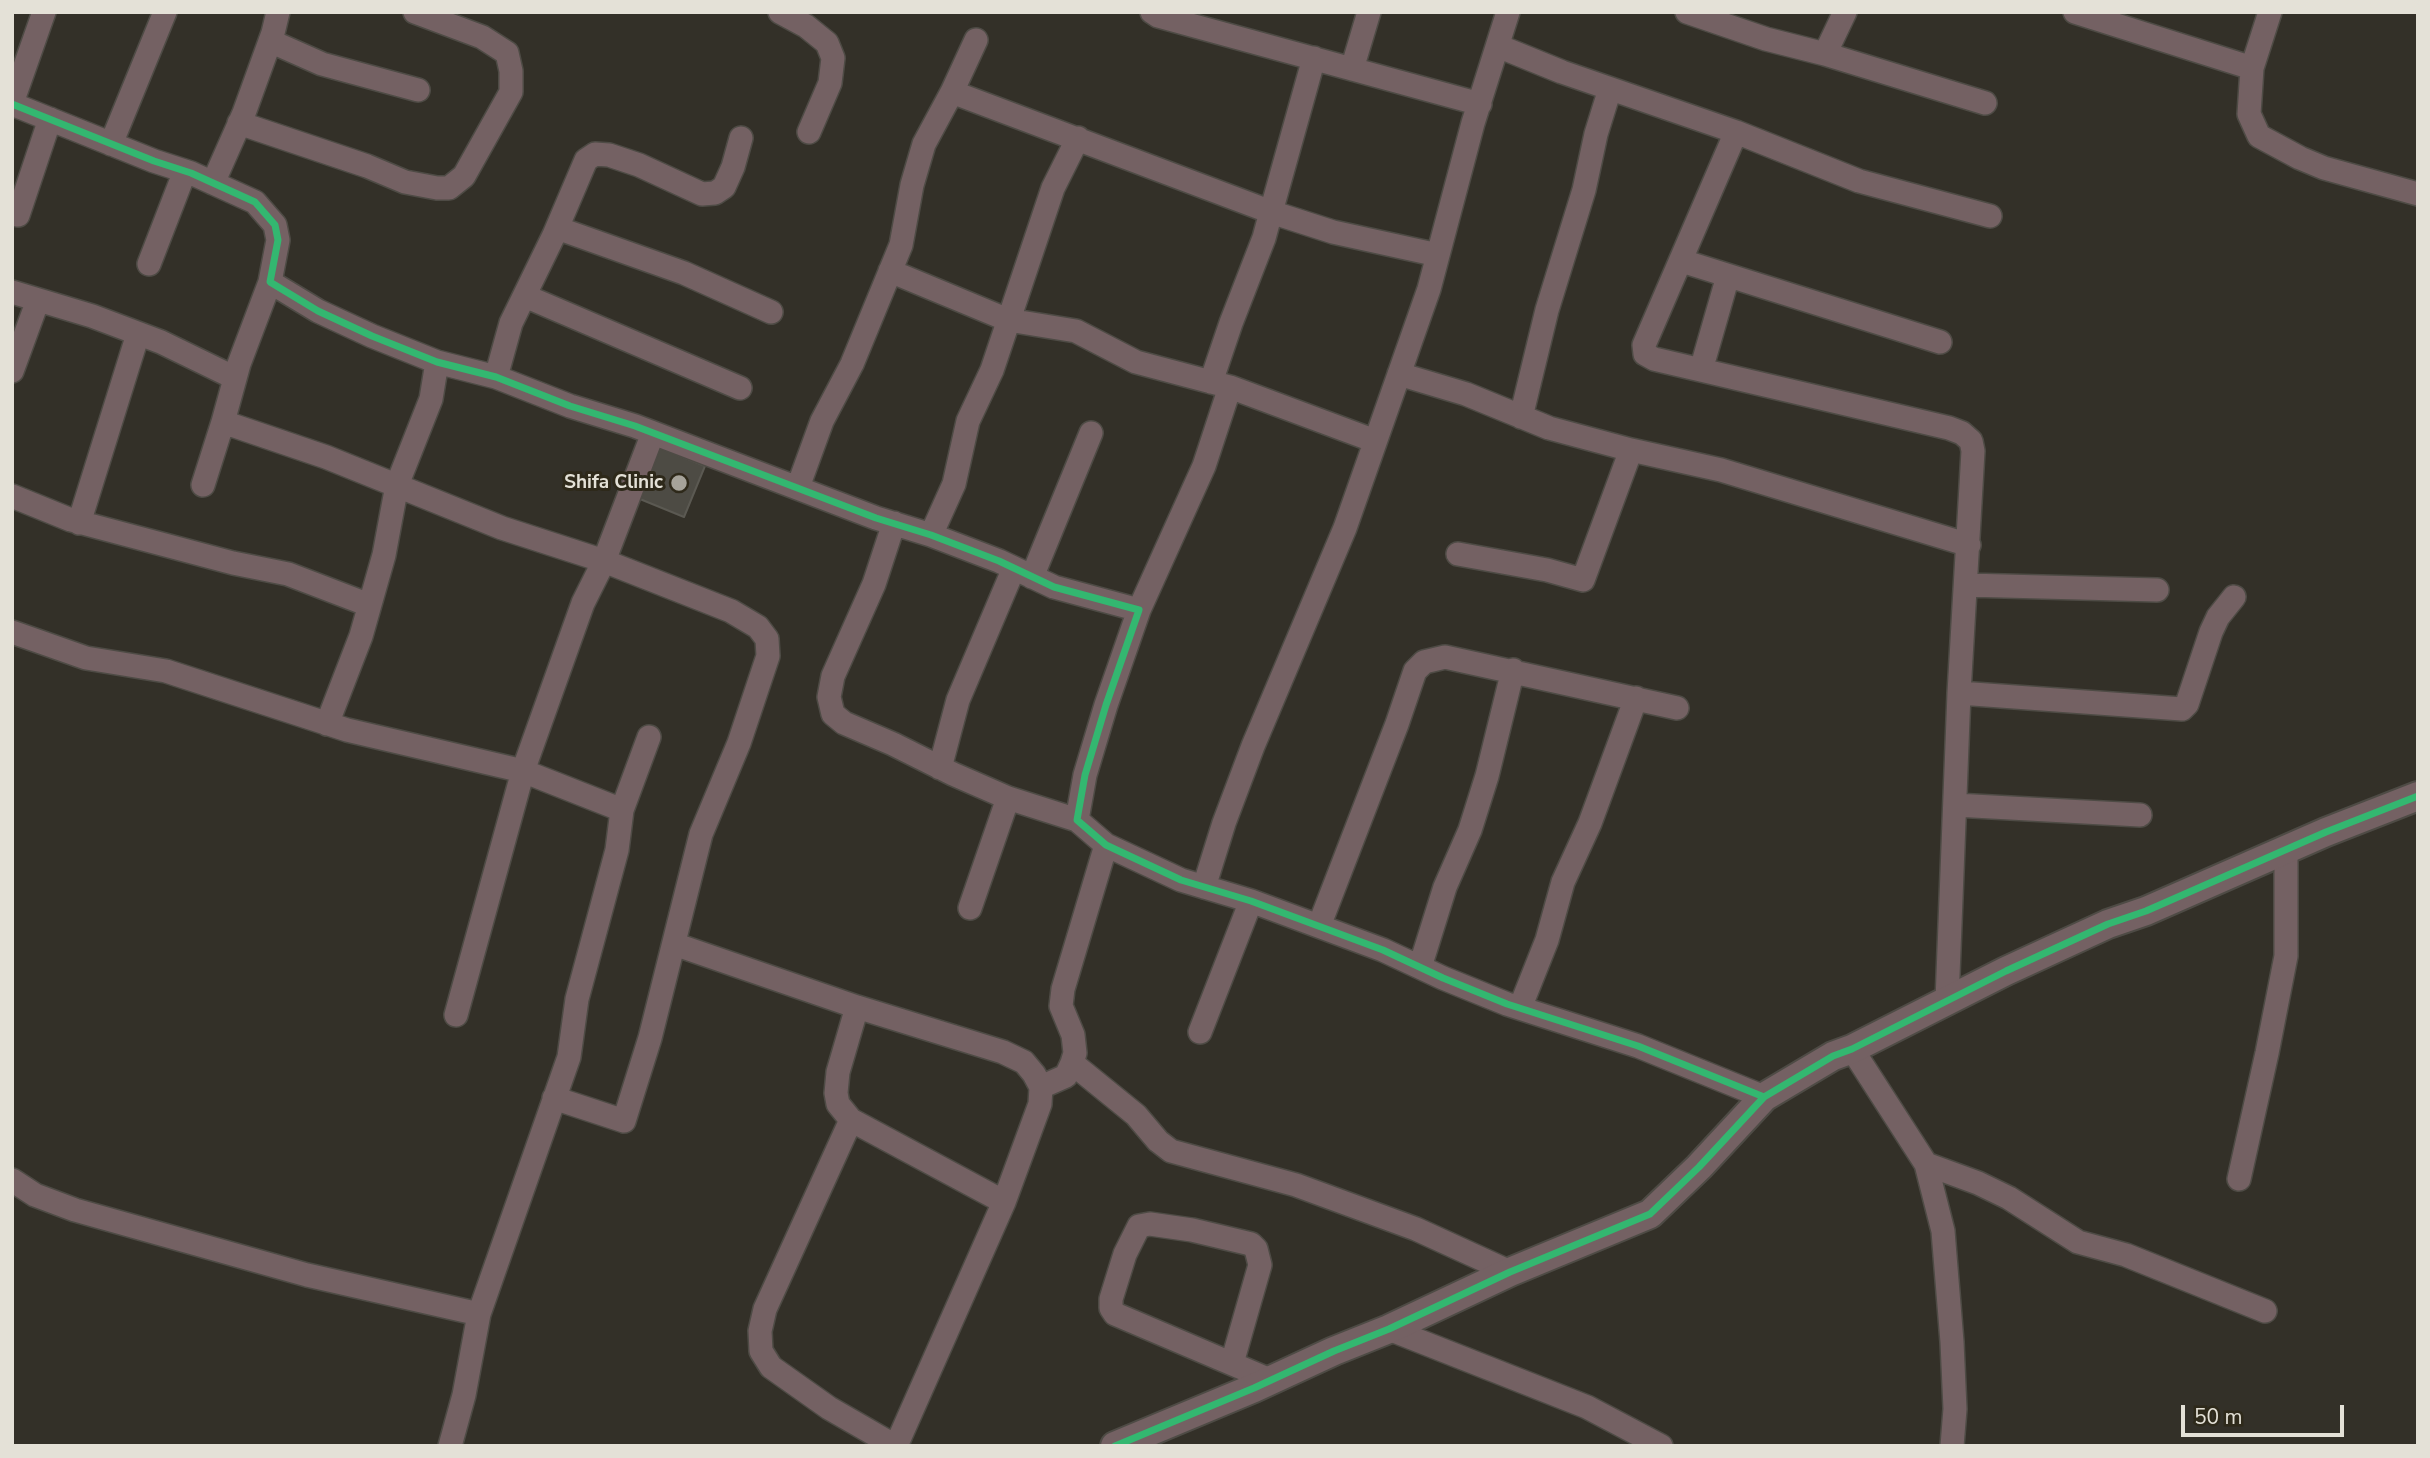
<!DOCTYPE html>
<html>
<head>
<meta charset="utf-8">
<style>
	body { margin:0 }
	#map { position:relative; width:2430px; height:1458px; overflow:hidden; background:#333028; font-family:"Nunito Sans",sans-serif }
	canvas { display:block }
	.frame { position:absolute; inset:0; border:14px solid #e4e1d7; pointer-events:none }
	.scale { position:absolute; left:2181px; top:1405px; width:163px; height:32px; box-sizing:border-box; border:4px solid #e4e1d7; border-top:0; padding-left:9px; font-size:21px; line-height:24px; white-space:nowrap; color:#e4e1d7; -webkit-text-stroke:5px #2e291a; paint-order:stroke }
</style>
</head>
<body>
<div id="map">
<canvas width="2430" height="1458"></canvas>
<div class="frame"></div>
<div class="scale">50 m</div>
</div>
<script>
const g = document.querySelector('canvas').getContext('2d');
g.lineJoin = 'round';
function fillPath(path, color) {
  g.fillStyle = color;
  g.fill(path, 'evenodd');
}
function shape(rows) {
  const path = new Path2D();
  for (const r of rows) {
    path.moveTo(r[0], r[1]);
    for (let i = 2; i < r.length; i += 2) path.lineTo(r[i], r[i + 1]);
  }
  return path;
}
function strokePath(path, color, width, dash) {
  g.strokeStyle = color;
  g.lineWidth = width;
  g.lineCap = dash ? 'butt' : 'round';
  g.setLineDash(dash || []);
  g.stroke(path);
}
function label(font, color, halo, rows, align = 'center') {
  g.font = font + ' "Nunito Sans",sans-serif';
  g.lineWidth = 6;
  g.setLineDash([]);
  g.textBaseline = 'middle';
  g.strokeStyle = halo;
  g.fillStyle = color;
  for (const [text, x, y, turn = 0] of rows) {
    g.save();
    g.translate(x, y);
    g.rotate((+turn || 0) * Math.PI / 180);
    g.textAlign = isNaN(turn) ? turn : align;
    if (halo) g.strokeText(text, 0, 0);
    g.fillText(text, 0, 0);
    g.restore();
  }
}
const building = shape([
	[656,446,705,466,684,517,635,497,656,446]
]);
const minor = shape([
	[780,12,806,26,827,43,833,58,830,83,809,132],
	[1152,12,1158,16,1480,104],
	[1687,12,1766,39,1825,54,1845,12],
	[2075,12,2252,68],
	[2270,12,2252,68,2249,114,2259,136,2300,158,2324,168,2418,194],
	[270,41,322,64,418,90],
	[1498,46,1562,72,1736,132,1859,181,1990,216],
	[1825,54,1985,103],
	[1314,58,1271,212,1333,232,1438,255],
	[1352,69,1369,12],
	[952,92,1271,212,1264,238,1231,323,1211,382],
	[12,103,44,12],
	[12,104,154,161,191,173,255,202,275,225,278,240,270,282,318,311,372,336,437,362,496,377,570,406,635,426,876,518,931,535,999,561,1054,587,1139,610,1106,705,1085,775,1077,820,1106,845,1181,880,1251,901,1383,950,1443,978,1507,1004,1638,1046,1764,1097],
	[239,123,367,166,405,182,437,188,449,188,464,176,511,92,511,71,507,53,482,37,415,12],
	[1736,132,1644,345,1645,354,1654,359,1949,428,1962,433,1971,441,1973,451,1959,693,1947,1001],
	[111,144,165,12],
	[213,183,244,113,273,33,278,12],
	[18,215,50,119],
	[557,228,684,273,771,312],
	[1682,261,1940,342],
	[149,264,185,171],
	[890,271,1008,320,1076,331,1136,362,1230,387,1375,441],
	[270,282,239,364,223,422,326,457,502,528,604,561,731,611,758,627,767,639,768,656,739,743,701,834,650,1038,624,1121,554,1098],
	[12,292,92,316,161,342,235,378],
	[525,296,740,388],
	[1701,370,1728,276],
	[12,371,38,300],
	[1399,374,1466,394,1549,428,1631,450,1721,470,1969,545],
	[496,377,511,323,554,235,586,160,595,154,609,155,639,165,702,194,715,193,724,187,733,167,741,138],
	[1521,417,1547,310,1584,190,1596,134,1610,89],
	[203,485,223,422],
	[798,487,822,421,852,364,901,245,912,185,924,144,952,92,976,40],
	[12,496,71,520,233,563,288,574,369,605],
	[79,523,138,334],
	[894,523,874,584,833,676,829,697,833,714,844,723,893,744,953,774,1008,798,1077,820],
	[931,535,954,484,968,421,992,370,1053,188,1078,138],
	[1458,554,1547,570,1583,580,1631,450],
	[1032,577,1091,433],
	[1966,585,2157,590],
	[1139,610,1204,466,1230,387],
	[12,632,86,658,166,671,347,730,523,771,622,810,617,850,577,999,569,1057,479,1314,464,1395,450,1446],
	[1959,693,2182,709,2187,704,2211,632,2218,617,2234,597],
	[327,724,361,636,384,555,397,485,431,399,437,362],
	[940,768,958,700,1014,568],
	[1955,805,2140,815],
	[622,810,649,737],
	[1204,887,1224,823,1253,746,1345,528,1429,289,1473,123,1508,12],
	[970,908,1008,798],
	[1319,926,1397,724,1415,671,1424,662,1445,657,1677,708],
	[674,944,857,1007,1003,1052,1024,1062,1034,1074,1041,1087,1040,1104,1004,1202,896,1446],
	[1420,967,1445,887,1470,830,1487,776,1513,670],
	[857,1007,838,1072,836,1093,838,1104,851,1120,1004,1202],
	[1520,1008,1547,940,1563,882,1590,823,1636,698],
	[456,1015,523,771,583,603,604,561,653,433],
	[1200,1032,1251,901],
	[1852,1049,1926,1164,1943,1231,1952,1342,1955,1409,1952,1446],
	[1072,1063,1136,1115,1158,1141,1171,1151,1296,1185,1416,1229,1510,1272],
	[1041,1087,1066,1076,1072,1063,1075,1053,1073,1035,1061,1006,1063,989,1106,845],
	[851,1120,765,1309,760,1331,761,1351,771,1367,829,1408,895,1446],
	[1926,1164,1978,1183,2009,1198,2078,1242,2126,1255,2265,1311],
	[2239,1179,2267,1053,2286,956,2286,850],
	[12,1180,35,1195,75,1210,307,1275,479,1314],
	[1389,1329,1587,1407,1661,1446],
	[1232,1363,1260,1265,1256,1249,1251,1244,1192,1230,1150,1224,1139,1226,1125,1254,1111,1299,1111,1308,1115,1314,1270,1380]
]);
const tertiary = shape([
	[1115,1446,1254,1388,1334,1351,1389,1329,1510,1272,1650,1214,1699,1167,1764,1097,1833,1056,1852,1049,2006,971,2108,924,2146,911,2326,832,2418,796]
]);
const cycleway = shape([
	[12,104,154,161,191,173,255,202,275,225,278,240,270,282,318,311,372,336,437,362,496,377,570,406,635,426,876,518,931,535,999,561,1054,587,1139,610,1106,705,1085,775,1077,820,1106,845,1181,880,1251,901,1383,950,1443,978,1507,1004,1638,1046,1764,1097],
	[1115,1446,1254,1388,1334,1351,1389,1329,1510,1272,1650,1214,1699,1167,1764,1097,1833,1056,1852,1049,2006,971,2108,924,2146,911,2326,832,2418,796]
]);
const markers = [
	[679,483,9,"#a6a39a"]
];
const poiNames = [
	["Shifa Clinic",663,483]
];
fillPath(building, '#4d4b44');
strokePath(building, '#5b5952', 2);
strokePath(minor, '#4e4b45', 26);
strokePath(tertiary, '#4e4b45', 32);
strokePath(minor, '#746163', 23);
strokePath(tertiary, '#746163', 28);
strokePath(cycleway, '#33b770', 7);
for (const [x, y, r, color] of markers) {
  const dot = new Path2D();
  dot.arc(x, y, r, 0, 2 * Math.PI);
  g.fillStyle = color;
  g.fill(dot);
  strokePath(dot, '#2e291a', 2.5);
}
label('bold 19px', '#e4e1d7', '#2e291a', poiNames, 'right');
</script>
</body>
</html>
